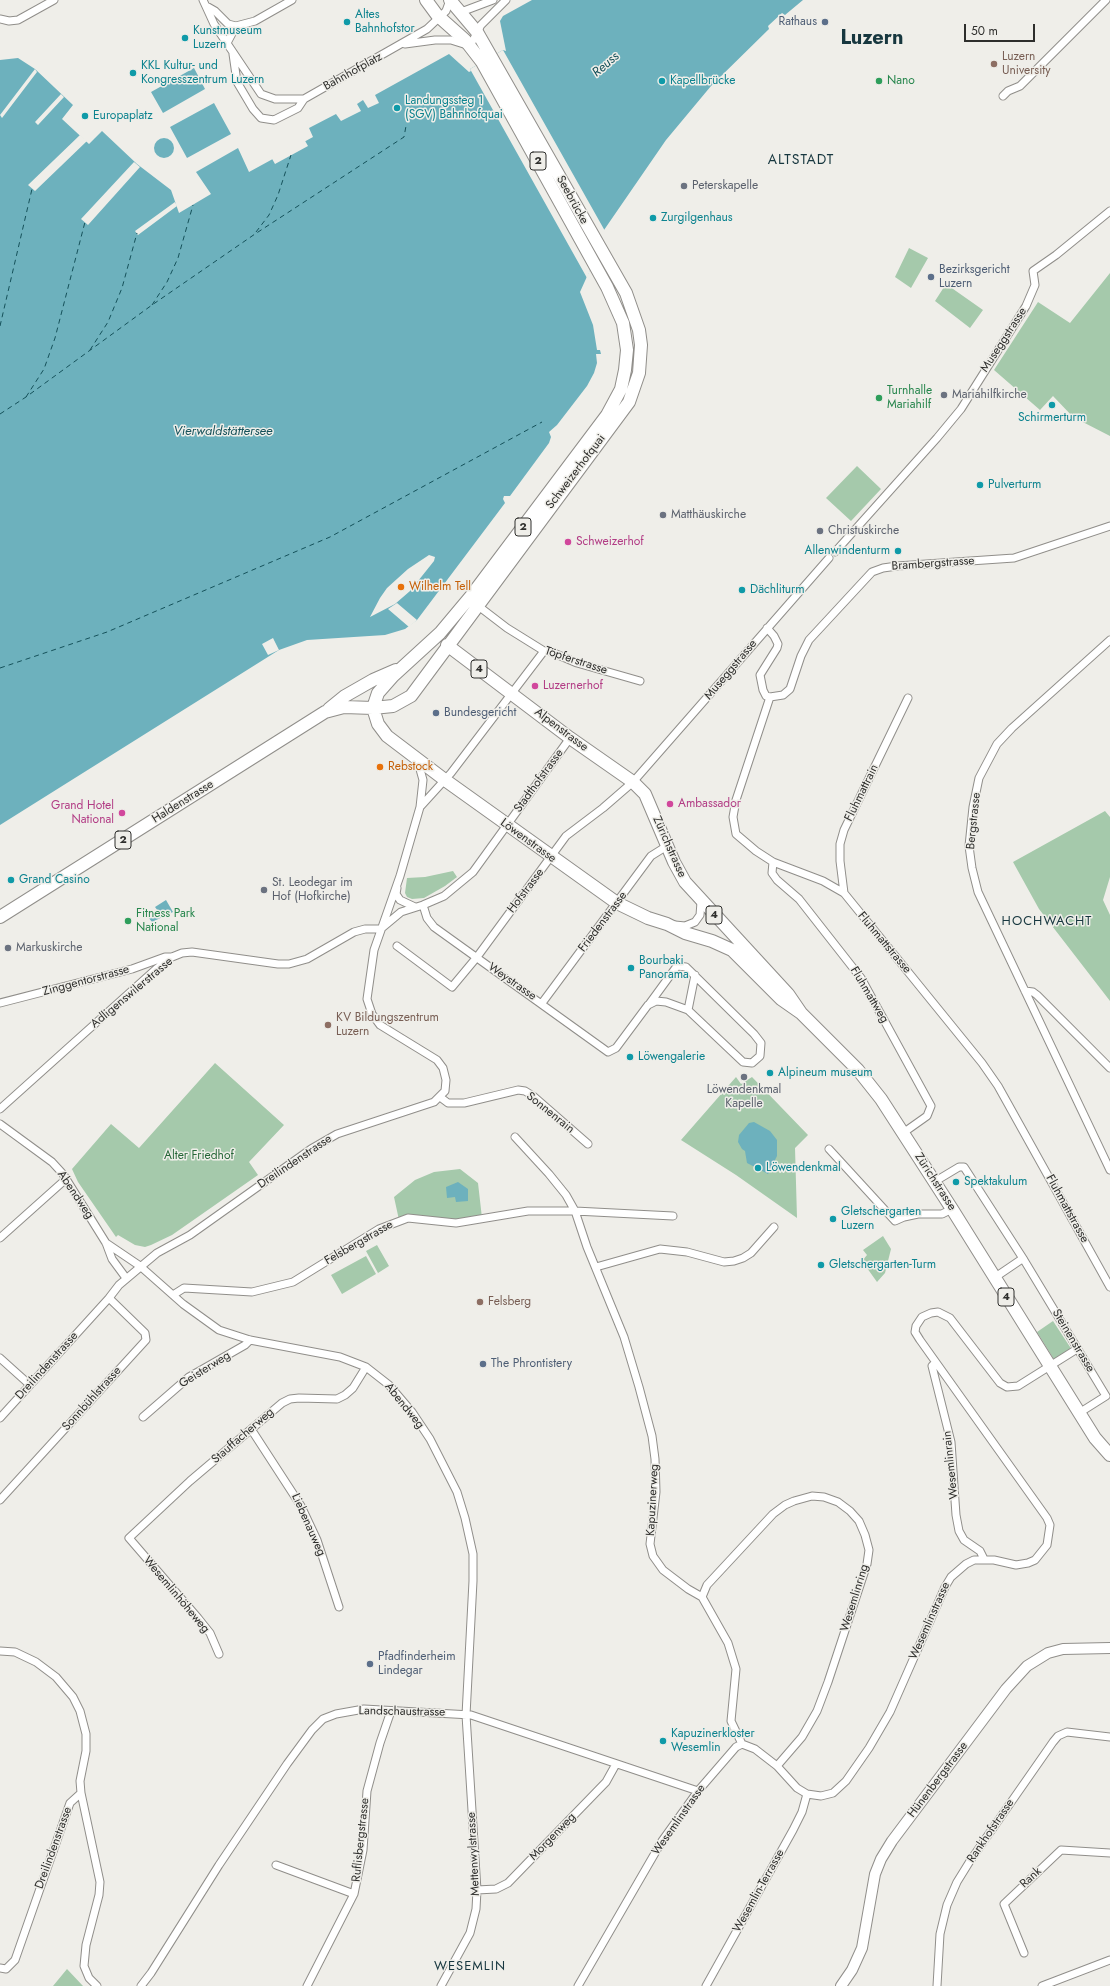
<!DOCTYPE html>
<html>
<head>
<meta charset="utf-8">
<style>
	body { margin:0 }
	#map { position:relative; width:1110px; height:1986px; overflow:hidden; background:#efeee9; font-family:Jost,sans-serif }
	canvas { display:block }
	.scale { position:absolute; left:964px; top:24px; width:71px; height:18px; box-sizing:border-box; border:2px solid #2e2e2c; border-top:0; padding-left:5px; font-size:12px; line-height:14px; white-space:nowrap; color:#2e2e2c; -webkit-text-stroke:3px #efeee9; paint-order:stroke }
</style>
</head>
<body>
<div id="map">
<canvas width="1110" height="1986"></canvas>
<div class="scale">50 m</div>
</div>
<script>
const g = document.querySelector('canvas').getContext('2d');
g.lineJoin = 'round';
function fillPath(path, color) {
  g.fillStyle = color;
  g.fill(path, 'evenodd');
}
function shape(rows) {
  const path = new Path2D();
  for (const r of rows) {
    if (r.length === 3) {
      path.moveTo(r[0] + r[2], r[1]);
      path.arc(r[0], r[1], r[2], 0, 2 * Math.PI);
      continue;
    }
    path.moveTo(r[0], r[1]);
    for (let i = 2; i < r.length; i += 2) path.lineTo(r[i], r[i + 1]);
  }
  return path;
}
function strokePath(path, color, width, dash) {
  g.strokeStyle = color;
  g.lineWidth = width;
  g.lineCap = dash ? 'butt' : 'round';
  g.setLineDash(dash || []);
  g.stroke(path);
}
function label(font, color, halo, rows, align = 'center') {
  g.font = font + ' Jost,sans-serif';
  g.lineWidth = 3;
  g.setLineDash([]);
  g.textBaseline = 'middle';
  g.strokeStyle = halo;
  g.fillStyle = color;
  for (const [text, x, y, turn = 0] of rows) {
    g.save();
    g.translate(x, y);
    g.rotate((+turn || 0) * Math.PI / 180);
    g.textAlign = isNaN(turn) ? turn : align;
    if (halo) g.strokeText(text, 0, 0);
    g.fillText(text, 0, 0);
    g.restore();
  }
}
const green = shape([
	[909,248,928,258,911,288,895,277],
	[1110,273,1110,436,1073,417,1053,396,1040,410,994,370,1038,302,1070,323],
	[946,284,983,310,970,328,935,301],
	[857,466,881,489,851,521,826,498],
	[1105,811,1110,817,1110,877,1103,900,1110,915,1110,1001,1039,909,1013,862],
	[453,871,457,877,445,886,424,898,412,899,407,897,405,893,407,878,425,877],
	[215,1063,284,1125,249,1162,258,1175,172,1235,151,1245,145,1247,135,1245,118,1235,116,1237,78,1182,72,1169,111,1124,139,1148],
	[736,1077,741,1084,752,1077,808,1135,795,1148,797,1218,736,1175,681,1140],
	[460,1169,478,1183,482,1218,476,1220,399,1220,394,1197,415,1180,434,1172],
	[883,1236,891,1249,885,1273,877,1282,862,1261,867,1255,863,1250],
	[377,1245,389,1266,378,1273,366,1251],
	[366,1256,376,1274,342,1294,331,1275],
	[1053,1321,1072,1350,1055,1361,1037,1332],
	[67,1969,83,1986,53,1986]
]);
const water = shape([
	[532,0,803,0,785,15,782,13,768,26,769,29,711,86,666,140,604,230,594,261,580,292,593,325,597,350,600,350,601,354,596,354,597,363,594,373,587,386,557,425,549,432,551,437,549,443,510,496,504,496,503,499,505,503,417,620,405,629,385,635,307,640,279,650,0,825,0,60,18,58,35,69,73,105,62,119,89,144,102,131,137,164,171,190,179,213,211,194,196,172,238,148,249,172,313,137,309,128,336,114,341,121,361,111,357,104,363,100,368,108,379,103,375,95,449,54,469,72,471,71,470,69,503,50,506,51,500,21,503,16],
	[429,555,435,557,434,561,410,591,395,604,370,617,380,598,387,588,408,569],
	[194,68,205,89,163,113,151,92],
	[214,103,231,134,187,158,170,127],
	[164,148,10],
	[166,900,173,912,152,922,148,917,158,911,155,907],
	[754,1122,770,1131,777,1140,777,1156,768,1174,747,1163,745,1151,742,1149,738,1142,739,1135,749,1123],
	[458,1182,468,1189,468,1201,456,1202,455,1197,447,1198,446,1187]
]);
const pier = shape([
	[503,50,605,231,587,278,470,69],
	[35,69,37,72,2,118,0,115],
	[61,94,64,97,38,125,35,122],
	[80,135,87,141,35,191,28,185],
	[304,139,308,146,275,164,271,157],
	[134,162,140,167,88,225,81,219],
	[175,202,177,206,138,235,135,231],
	[397,603,417,620,409,627,388,609],
	[273,638,279,650,268,655,262,644]
]);
const ferry = shape([
	[256,232,269,215,278,195,291,155],
	[152,305,167,282,178,258,193,205],
	[0,326,32,189],
	[90,350,108,322,122,288,137,233],
	[26,397,44,369,55,338,85,222],
	[0,414,26,397,152,305,255,234,404,137,406,126],
	[0,668,107,632,330,537,542,422]
]);
const street = shape([
	[203,0,214,24,261,94,275,99,304,99],
	[208,7,215,11,228,24,236,26],
	[461,12,493,0],
	[0,19,9,21,18,20,54,0],
	[227,43,236,26,255,21,292,0],
	[405,44,435,40,451,40,470,46,481,25,506,0],
	[233,54,237,82,253,109,261,118,274,120,298,108,304,99,427,29,446,11,450,0],
	[1003,96,1008,91,1020,86,1106,0],
	[835,552,937,438,961,409,1026,306,1035,285,1033,271,1056,255,1110,211],
	[477,605,507,628,544,651,549,651,577,663,640,681],
	[767,628,774,636,778,644,777,648,760,675,763,690,766,696,770,697],
	[1110,640,1012,728,997,744,979,778,973,807,969,846,972,868,978,892,1110,1170],
	[770,697,736,800,733,817,736,834,756,851,773,862,823,881,844,893,982,1063,998,1086,1110,1287],
	[770,697,783,695,790,689,801,656,809,640,872,572,883,568,897,566,1014,558,1110,526],
	[421,806,451,773,544,651],
	[773,862,772,873,777,880,799,899,861,978,931,1106,927,1116,903,1133],
	[397,888,396,894,400,900,415,907],
	[844,893,840,861,840,844,844,830,908,698],
	[423,905,427,918,434,927,608,1052,616,1048,648,1005,656,1001,666,1002,688,1010,695,975],
	[675,925,685,926,695,922,700,915,701,902],
	[383,927,401,912,423,905,444,896,473,872,570,738],
	[397,946,452,987,477,957,566,836,603,808,633,782,829,558],
	[1025,991,1033,992,1037,995,1110,1068],
	[0,1003,132,969,165,957,171,957],
	[542,1003,651,856,667,846],
	[650,1003,677,966,686,967,754,1034,761,1043,760,1056,752,1063,743,1062,688,1010],
	[440,1097,448,1103,464,1103,518,1090,525,1091,533,1096,588,1144],
	[0,1109,156,969,172,957,182,953,192,952,278,964,289,964,307,959,354,932,365,929,381,929],
	[0,1124,52,1162,63,1174,106,1243,112,1259,126,1278],
	[515,1137,549,1174,566,1195,575,1211,587,1247,624,1337,639,1387,652,1436,655,1459,656,1492,650,1544,653,1556,663,1570,688,1589,702,1597,728,1643,736,1669,731,1721,742,1744],
	[829,1149,895,1221,904,1217,918,1214,942,1214,952,1209],
	[934,1182,959,1167,964,1167,1024,1260,1106,1396,1079,1413],
	[0,1238,66,1179],
	[106,1243,140,1266,183,1304,219,1330,250,1340,340,1357,366,1367,389,1385,412,1412,430,1439,457,1492,465,1518,473,1554,473,1581,466,1715,477,1890,476,1909,470,1933,441,1986],
	[596,1267,660,1249,687,1252,724,1262,734,1261,743,1258,751,1253,774,1227],
	[994,1278,1022,1259],
	[173,1295,184,1288,252,1292,293,1282,379,1229,408,1218,456,1223,528,1211,575,1211,673,1216],
	[0,1358,30,1385],
	[935,1363,932,1366,951,1442,956,1515,959,1531,964,1540,980,1551,984,1559],
	[143,1417,189,1377,245,1345,250,1340],
	[0,1418,109,1298,119,1285,157,1253,190,1235,311,1149,337,1134,434,1102,445,1091,446,1080,443,1068,437,1060,380,1025,372,1014,367,999,374,950,400,876,420,807,423,780,418,762],
	[251,1429,301,1506,317,1540,339,1607],
	[0,1500,146,1340,145,1333,109,1298],
	[702,1597,707,1585,773,1514,785,1505,794,1501,812,1496,824,1497,838,1502,850,1511,859,1521,865,1535,869,1550,867,1564,828,1682,817,1711,802,1737,777,1766],
	[0,1651,15,1652,36,1662,56,1677,73,1697,80,1711,86,1734,86,1751,80,1781,81,1793,70,1803,15,1960,6,1969,0,1968],
	[219,1654,210,1633,198,1618,129,1538,190,1481,282,1403,290,1399,299,1398,337,1399,345,1395,353,1388,366,1367],
	[81,1793,100,1882,99,1895,86,1945,84,1966,89,1978,97,1986],
	[276,1865,354,1894],
	[477,1890,496,1889,508,1883,606,1782,616,1764],
	[1024,1953,1004,1904,1061,1850,1110,1853],
	[141,1986,151,1973,219,1865,287,1764,312,1730,323,1719,336,1714,364,1709,471,1715,698,1791],
	[307,1986,354,1894,363,1850,367,1791,380,1743,391,1711],
	[578,1986,662,1841,698,1791,736,1747,742,1744,755,1749,777,1766,797,1788,807,1794,821,1796,833,1793,846,1781,869,1748,890,1712,945,1587,951,1577,966,1564,974,1560,994,1560,1016,1565,1028,1563,1035,1560,1047,1545,1050,1525,1047,1518,920,1340,915,1332,916,1326,922,1317,931,1313,938,1312,950,1318,1000,1383,1007,1387,1018,1386,1077,1349],
	[706,1986,793,1830,802,1812,807,1794],
	[937,1986,940,1934,947,1905,957,1882,970,1861,1053,1742,1058,1736,1067,1732,1110,1737],
	[1042,1986,1110,1960]
]);
const secondary = shape([
	[841,1986,852,1970,862,1948,875,1874,881,1859,892,1841,1006,1689,1027,1666,1048,1653,1063,1649,1110,1648]
]);
const primary = shape([
	[426,0,437,15,465,40,482,62,607,287,623,323,627,350,625,370,621,389,607,415,471,596,440,633,393,676,378,693,373,708,378,724,387,736,445,780,617,903,648,918,667,924,685,933,712,941,732,950,781,999,801,1013],
	[447,645,570,738,633,782,645,794,674,862,685,882,788,994,801,1013,858,1070,881,1099,952,1209,1095,1438,1110,1455],
	[329,709,345,696,373,680,396,670],
	[0,917,325,712,344,707,373,708,393,706,411,696,629,402,639,373,641,345,639,330,626,293,477,32,450,0]
]);
const markers = [
	[347,22,4,"#0f9aa8"],
	[825,22,4,"#5c6f8a"],
	[185,38,4,"#0f9aa8"],
	[994,64,4,"#8d6e63"],
	[133,73,4,"#0f9aa8"],
	[662,81,4,"#0f9aa8"],
	[879,81,4,"#2e9e5b"],
	[397,108,4,"#0f9aa8"],
	[85,116,4,"#0f9aa8"],
	[684,186,4,"#6b7280"],
	[653,218,4,"#0f9aa8"],
	[931,277,4,"#5c6f8a"],
	[944,395,4,"#6b7280"],
	[879,398,4,"#2e9e5b"],
	[1052,405,4,"#0f9aa8"],
	[980,485,4,"#0f9aa8"],
	[663,515,4,"#6b7280"],
	[820,531,4,"#6b7280"],
	[568,542,4,"#d1479c"],
	[898,551,4,"#0f9aa8"],
	[401,587,4,"#e8710a"],
	[742,590,4,"#0f9aa8"],
	[535,686,4,"#d1479c"],
	[436,713,4,"#5c6f8a"],
	[380,767,4,"#e8710a"],
	[670,804,4,"#d1479c"],
	[122,813,4,"#d1479c"],
	[11,880,4,"#0f9aa8"],
	[264,890,4,"#6b7280"],
	[128,921,4,"#2e9e5b"],
	[8,948,4,"#6b7280"],
	[631,968,4,"#0f9aa8"],
	[328,1025,4,"#8d6e63"],
	[630,1057,4,"#0f9aa8"],
	[770,1073,4,"#0f9aa8"],
	[744,1077,4,"#6b7280"],
	[758,1168,4,"#0f9aa8"],
	[956,1182,4,"#0f9aa8"],
	[833,1219,4,"#0f9aa8"],
	[821,1265,4,"#0f9aa8"],
	[480,1302,4,"#8d6e63"],
	[483,1364,4,"#5c6f8a"],
	[370,1664,4,"#5c6f8a"],
	[663,1741,4,"#0f9aa8"]
];
const shields = [
	[538,161,16],
	[523,527,16],
	[479,669,16],
	[123,840,16],
	[714,915,16],
	[1006,1297,16]
];
const shieldNames = [
	["2",538,161],
	["2",523,527],
	["4",479,669],
	["2",123,840],
	["4",714,915],
	["4",1006,1297]
];
const cultureNames = [
	["Altes",355,15],
	["Bahnhofstor",355,29],
	["Kunstmuseum",193,31],
	["Luzern",193,45],
	["KKL Kultur- und",141,66],
	["Kongresszentrum Luzern",141,80],
	["Kapellbrücke",670,81],
	["Landungssteg 1",405,101],
	["(SGV) Bahnhofquai",405,115],
	["Europaplatz",93,116],
	["Zurgilgenhaus",661,218],
	["Schirmerturm",1052,418,"center"],
	["Pulverturm",988,485],
	["Allenwindenturm",890,551,"right"],
	["Dächliturm",750,590],
	["Grand Casino",19,880],
	["Bourbaki",639,961],
	["Panorama",639,975],
	["Löwengalerie",638,1057],
	["Alpineum museum",778,1073],
	["Löwendenkmal",766,1168],
	["Spektakulum",964,1182],
	["Gletschergarten",841,1212],
	["Luzern",841,1226],
	["Gletschergarten-Turm",829,1265],
	["Kapuzinerkloster",671,1734],
	["Wesemlin",671,1748]
];
const serviceNames = [
	["Rathaus",817,22,"right"],
	["Bezirksgericht",939,270],
	["Luzern",939,284],
	["Bundesgericht",444,713],
	["The Phrontistery",491,1364],
	["Pfadfinderheim",378,1657],
	["Lindegar",378,1671]
];
const educationNames = [
	["Luzern",1002,57],
	["University",1002,71],
	["KV Bildungszentrum",336,1018],
	["Luzern",336,1032],
	["Felsberg",488,1302]
];
const streetNames = [
	["Bahnhofplatz",353,72,-29],
	["Seebrücke",572,200,61],
	["Museggstrasse",1004,340,-57],
	["Schweizerhofquai",576,472,-53],
	["Brambergstrasse",933,564,-4],
	["Töpferstrasse",576,661,18],
	["Museggstrasse",731,670,-50],
	["Alpenstrasse",561,730,37],
	["Stadthofstrasse",539,781,-54],
	["Fluhmattrain",862,793,-64],
	["Haldenstrasse",183,802,-32],
	["Bergstrasse",974,821,-84],
	["Löwenstrasse",528,841,36],
	["Zürichstrasse",669,847,66],
	["Hofstrasse",526,891,-53],
	["Friedenstrasse",603,922,-53],
	["Fluhmattstrasse",884,943,50],
	["Zinggentorstrasse",86,981,-15],
	["Weystrasse",512,982,35],
	["Adligenswilerstrasse",132,993,-40],
	["Fluhmattweg",869,995,59],
	["Sonnenrain",550,1113,39],
	["Dreilindenstrasse",295,1162,-34],
	["Zürichstrasse",935,1182,57],
	["Abendweg",75,1195,56],
	["Fluhmattstrasse",1067,1209,61],
	["Felsbergstrasse",359,1243,-30],
	["Steinenstrasse",1073,1341,59],
	["Dreilindenstrasse",47,1366,-48],
	["Geisterweg",205,1370,-32],
	["Sonnbühlstrasse",92,1399,-48],
	["Abendweg",404,1406,51],
	["Stauffacherweg",243,1436,-41],
	["Wesemlinrain",951,1465,-96],
	["Kapuzinerweg",653,1500,-87],
	["Liebenauweg",308,1525,66],
	["Wesemlinhöheweg",176,1595,50],
	["Wesemlinring",855,1598,-73],
	["Wesemlinstrasse",930,1621,-66],
	["Landschaustrasse",402,1712,1],
	["Hünenbergstrasse",938,1780,-53],
	["Wesemlinstrasse",679,1820,-55],
	["Rankhofstrasse",991,1831,-56],
	["Morgenweg",553,1837,-46],
	["Ruflisbergstrasse",361,1840,-84],
	["Dreilindenstrasse",54,1848,-70],
	["Mettenwylstrasse",474,1854,-93],
	["Rank",1031,1878,-43],
	["Wesemlin-Terrasse",759,1891,-61]
];
const leisureNames = [
	["Nano",887,81],
	["Turnhalle",887,391],
	["Mariahilf",887,405],
	["Fitness Park",136,914],
	["National",136,928]
];
const worshipNames = [
	["Peterskapelle",692,186],
	["Mariahilfkirche",952,395],
	["Matthäuskirche",671,515],
	["Christuskirche",828,531],
	["St. Leodegar im",272,883],
	["Hof (Hofkirche)",272,897],
	["Markuskirche",16,948],
	["Löwendenkmal",744,1090,"center"],
	["Kapelle",744,1104,"center"]
];
const hotelNames = [
	["Schweizerhof",576,542],
	["Luzernerhof",543,686],
	["Ambassador",678,804],
	["Grand Hotel",114,806,"right"],
	["National",114,820,"right"]
];
const foodNames = [
	["Wilhelm Tell",409,587],
	["Rebstock",388,767]
];
const parkNames = [
	["Alter Friedhof",199,1156]
];
const waterNames = [
	["Reuss",606,65,-41],
	["Vierwaldstättersee",223,432]
];
const neighbourhoodNames = [
	["HOCHWACHT",1047,922],
	["WESEMLIN",470,1967]
];
const quarterNames = [
	["ALTSTADT",801,161]
];
const townNames = [
	["Luzern",872,39]
];
fillPath(green, '#a5c9ab');
fillPath(water, '#6db1bd');
fillPath(pier, '#efeee9');
strokePath(ferry, '#15515a', 1, [5, 4]);
strokePath(street, '#908e8a', 9);
strokePath(secondary, '#908e8a', 12);
strokePath(primary, '#908e8a', 14);
strokePath(street, '#fff', 7);
strokePath(secondary, '#fff', 10);
strokePath(primary, '#fff', 12);
for (const [x, y, r, color] of markers) {
  const dot = new Path2D();
  dot.arc(x, y, r, 0, 2 * Math.PI);
  g.fillStyle = color;
  g.fill(dot);
  strokePath(dot, '#efeee9', 1.5);
}
for (const [x, y, w] of shields) {
  const box = new Path2D();
  box.roundRect(x - w / 2, y - 9, w, 18, 3);
  g.fillStyle = '#efeee9';
  g.fill(box);
  strokePath(box, '#2e2e2c', 1);
}
label('bold 11px', '#2e2e2c', null, shieldNames);
label('12px', '#0d838f', '#efeee9', cultureNames, 'left');
label('12px', '#4e5e75', '#efeee9', serviceNames, 'left');
label('12px', '#785e54', '#efeee9', educationNames, 'left');
label('12px', '#2e2e2c', '#efeee9', streetNames);
label('12px', '#27864d', '#efeee9', leisureNames, 'left');
label('12px', '#5b616d', '#efeee9', worshipNames, 'left');
label('12px', '#b23c85', '#efeee9', hotelNames, 'left');
label('12px', '#c56008', '#efeee9', foodNames, 'left');
label('12px', '#266738', '#efeee9', parkNames);
label('italic 13px', '#15515a', '#efeee9', waterNames);
g.letterSpacing = '1px';
label('13px', '#17373f', '#efeee9', neighbourhoodNames);
g.letterSpacing = '0px';
g.letterSpacing = '1px';
label('14px', '#17373f', '#efeee9', quarterNames);
g.letterSpacing = '0px';
label('bold 20px', '#17373f', '#efeee9', townNames);
</script>
</body>
</html>
